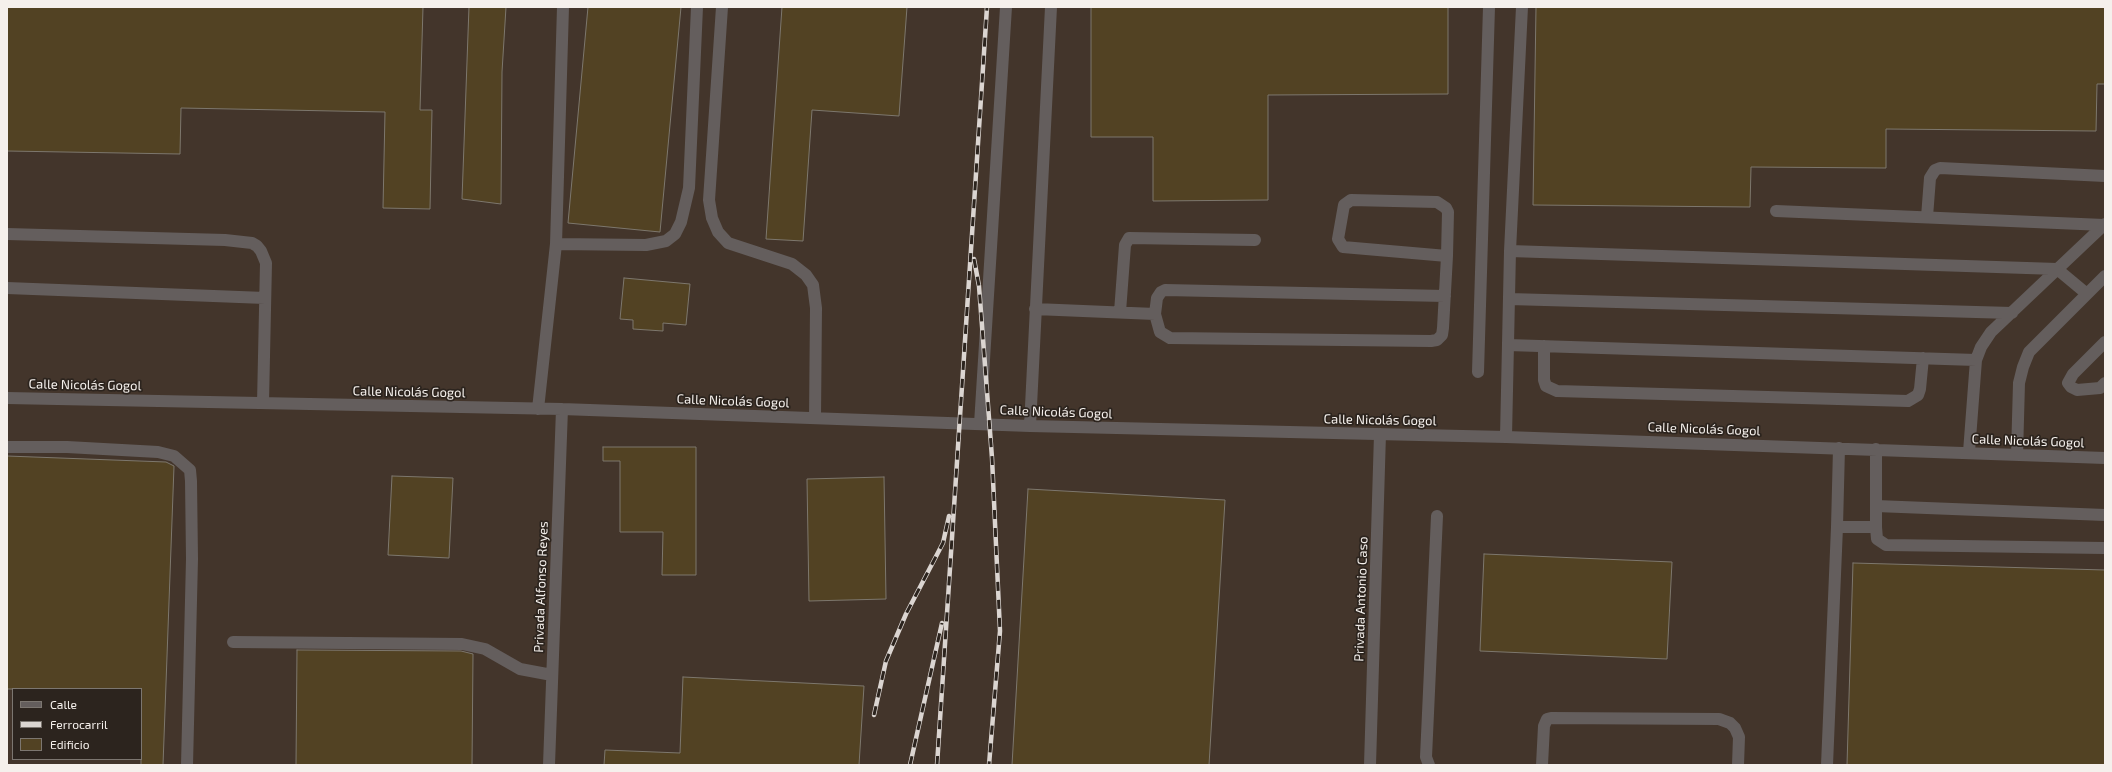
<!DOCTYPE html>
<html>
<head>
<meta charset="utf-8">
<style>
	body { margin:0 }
	#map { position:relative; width:2112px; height:772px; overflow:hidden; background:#362d27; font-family:"Exo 2",sans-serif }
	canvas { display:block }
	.frame { position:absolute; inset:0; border:8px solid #f5f0ec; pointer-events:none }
	.legend { position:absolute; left:12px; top:688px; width:130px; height:72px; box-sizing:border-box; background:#2c241e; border:1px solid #7c7670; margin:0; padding:5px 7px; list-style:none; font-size:12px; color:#f5f0ec }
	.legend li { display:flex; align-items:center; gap:8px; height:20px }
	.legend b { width:20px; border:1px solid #7c7670 }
</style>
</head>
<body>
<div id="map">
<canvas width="2112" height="772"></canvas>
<div class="frame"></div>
<ul class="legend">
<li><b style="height:5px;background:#645e5d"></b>Calle</li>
<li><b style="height:5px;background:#dbd5d1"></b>Ferrocarril</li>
<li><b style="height:11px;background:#524223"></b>Edificio</li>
</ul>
</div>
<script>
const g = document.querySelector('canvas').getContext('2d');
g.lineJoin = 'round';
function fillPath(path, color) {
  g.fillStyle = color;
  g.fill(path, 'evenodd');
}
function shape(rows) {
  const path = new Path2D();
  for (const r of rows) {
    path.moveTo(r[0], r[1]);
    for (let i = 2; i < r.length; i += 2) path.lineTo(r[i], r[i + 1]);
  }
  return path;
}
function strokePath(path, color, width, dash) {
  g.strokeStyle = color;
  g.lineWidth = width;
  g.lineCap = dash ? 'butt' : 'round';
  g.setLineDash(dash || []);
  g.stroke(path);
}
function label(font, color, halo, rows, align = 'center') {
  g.font = font + ' "Exo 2",sans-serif';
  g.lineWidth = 3.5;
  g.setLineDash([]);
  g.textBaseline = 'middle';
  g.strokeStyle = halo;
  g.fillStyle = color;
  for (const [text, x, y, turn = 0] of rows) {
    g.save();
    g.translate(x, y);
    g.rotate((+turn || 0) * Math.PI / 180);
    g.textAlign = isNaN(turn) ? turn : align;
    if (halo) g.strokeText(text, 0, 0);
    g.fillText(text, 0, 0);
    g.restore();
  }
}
const built = shape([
	[7,7,2105,7,2105,765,7,765],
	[13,689,141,689,141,759,13,759]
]);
const building = shape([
	[7,7,423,7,420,110,432,110,430,209,383,208,385,112,181,108,180,154,7,151,7,7],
	[469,7,506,7,502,72,501,204,462,199,469,7],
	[588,7,681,7,660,232,568,223,588,7],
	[782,7,907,7,899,116,812,110,803,241,766,239,782,7],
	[1091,7,1448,7,1448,94,1268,95,1268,200,1153,201,1153,137,1091,137,1091,7],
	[1536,7,2105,7,2105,84,2097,84,2096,131,1886,129,1886,168,1751,167,1750,207,1533,205,1536,7],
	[624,278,690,284,686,325,663,323,663,331,633,329,633,320,620,319,624,278],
	[603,447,696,447,696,575,662,575,663,532,620,532,620,461,603,461,603,447],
	[7,456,166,462,174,466,163,765,141,765,141,689,7,689,7,456],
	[392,476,453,478,449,558,388,555,392,476],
	[884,477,886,599,809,601,807,479,884,477],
	[1028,489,1225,500,1209,765,1012,765,1028,489],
	[1484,554,1672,562,1667,659,1480,651,1484,554],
	[1853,563,2105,570,2105,765,1847,765,1853,563],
	[297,650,461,651,473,654,472,765,296,765,297,650],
	[683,677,864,686,859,765,604,765,605,750,680,753,683,677]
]);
const minor = shape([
	[722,7,709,200,712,218,718,232,728,243,792,264,806,275,813,285,816,308,815,418],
	[1776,211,2104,225],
	[1927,217,1930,178,1935,170,1940,168,2105,176],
	[7,234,225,240,252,243,257,246,261,251,266,263,263,403],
	[556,244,646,245,666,241,675,234,681,222,689,188,697,7],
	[1510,251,2057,269,2087,294],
	[7,288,265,298],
	[1509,299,2012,313],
	[1035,309,1155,314,1160,332,1170,338,1431,341,1437,340,1442,335,1443,328,1447,256,1448,212,1446,208,1437,202,1351,200,1344,205,1338,239,1343,247,1447,256],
	[1120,312,1125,245,1129,238,1255,240],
	[1155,314,1157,298,1161,292,1165,290,1445,296],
	[2105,342,2073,374,2068,383,2071,387,2077,390,2100,388,2105,383],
	[1508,345,1976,360],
	[1544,346,1544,380,1546,386,1557,391,1908,401,1918,395,1920,389,1923,358],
	[1478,372,1489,7],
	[7,398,562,409,1030,426,1506,437,2105,458],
	[538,409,556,244,563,7],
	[980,424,1006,7],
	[1030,426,1051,7],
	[1506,437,1510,251,1522,7],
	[7,447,67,447,158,452,174,456,190,470,191,481,192,559,187,765],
	[1876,449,1876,506],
	[1969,452,1976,360,1981,347,1991,332,2105,224],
	[2017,455,2019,383,2023,367,2029,352,2105,276],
	[1837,527,1876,527,1877,539,1886,545,2105,548],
	[1876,527,1876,506,2105,515],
	[233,642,462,644,485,649,520,669,552,675],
	[549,765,562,409],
	[1370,765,1380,434],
	[1429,765,1426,757,1437,516],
	[1542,765,1544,726,1547,719,1551,718,1719,719,1730,723,1735,728,1739,737,1738,765],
	[1827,765,1837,527,1839,448]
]);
const rail = shape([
	[974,259,979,286,992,458,1000,631,989,765],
	[874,715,886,661,906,614,943,543,949,516],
	[910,765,942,623],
	[937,765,987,7]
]);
const streetNames = [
	["Calle Nicolás Gogol",85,385,1],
	["Calle Nicolás Gogol",409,392,1],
	["Calle Nicolás Gogol",733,401,2],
	["Calle Nicolás Gogol",1056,412,2],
	["Calle Nicolás Gogol",1380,420,1],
	["Calle Nicolás Gogol",1704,429,2],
	["Calle Nicolás Gogol",2028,441,2],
	["Privada Alfonso Reyes",541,587,-88],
	["Privada Antonio Caso",1361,599,-88]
];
fillPath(built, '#43352b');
fillPath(building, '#524223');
strokePath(building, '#7d776d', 1);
strokePath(minor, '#645e5d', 12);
strokePath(rail, '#dbd5d1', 4.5);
strokePath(rail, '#2c241e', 3, [9]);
label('13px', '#f5f0ec', '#2c241e', streetNames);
</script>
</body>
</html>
